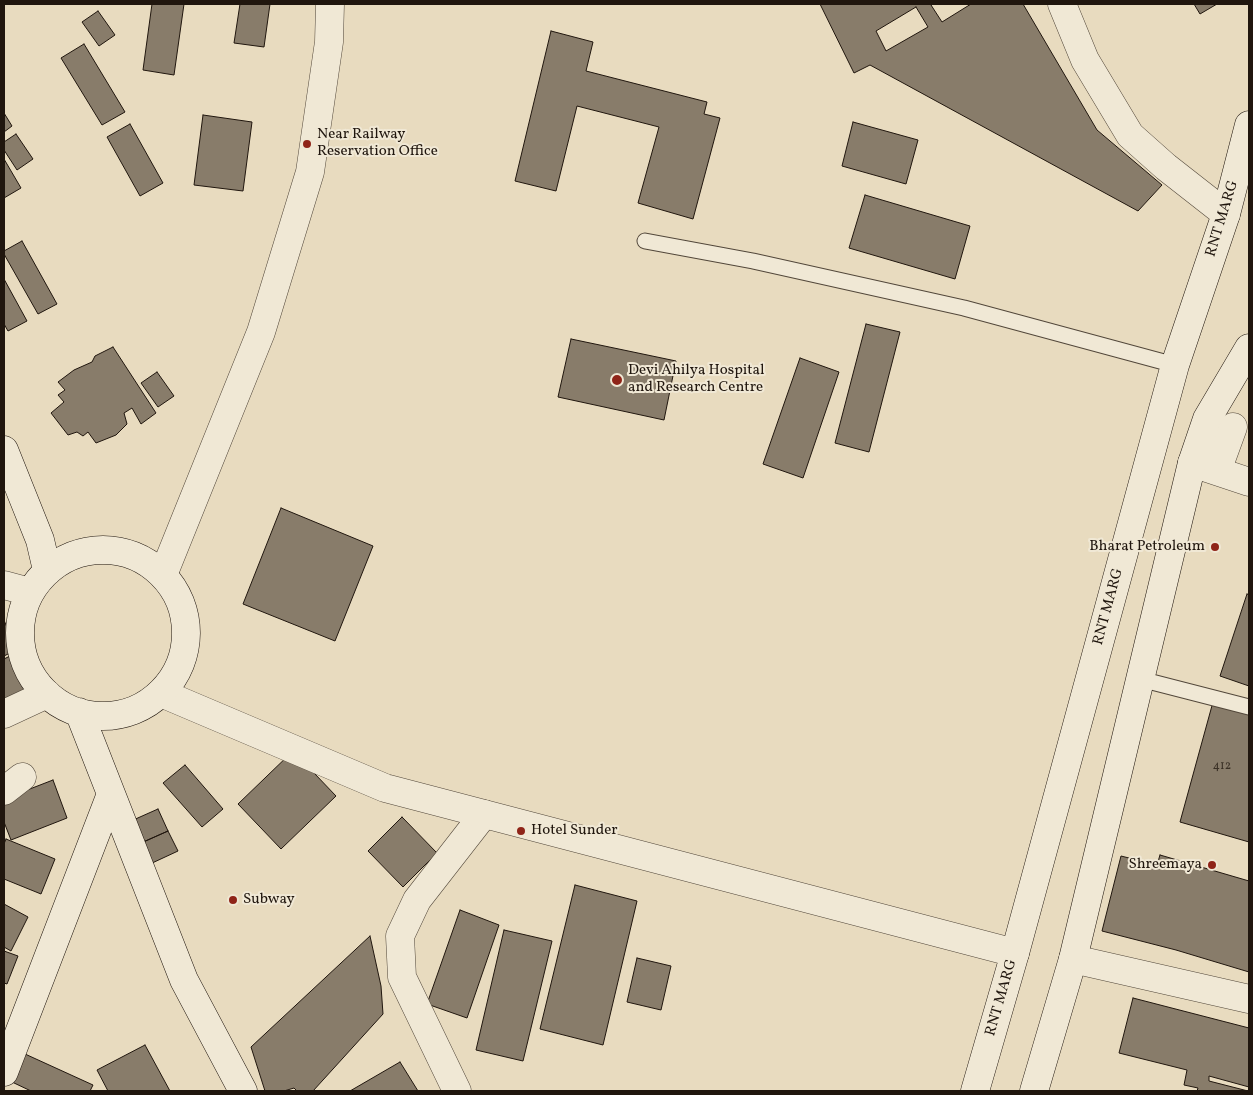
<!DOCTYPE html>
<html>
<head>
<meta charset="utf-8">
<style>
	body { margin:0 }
	#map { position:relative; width:1253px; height:1095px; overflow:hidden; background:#e8dbbf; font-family:Vollkorn,serif }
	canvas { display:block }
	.frame { position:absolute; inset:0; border:5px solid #20160e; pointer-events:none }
</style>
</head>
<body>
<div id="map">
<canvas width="1253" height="1095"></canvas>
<div class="frame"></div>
</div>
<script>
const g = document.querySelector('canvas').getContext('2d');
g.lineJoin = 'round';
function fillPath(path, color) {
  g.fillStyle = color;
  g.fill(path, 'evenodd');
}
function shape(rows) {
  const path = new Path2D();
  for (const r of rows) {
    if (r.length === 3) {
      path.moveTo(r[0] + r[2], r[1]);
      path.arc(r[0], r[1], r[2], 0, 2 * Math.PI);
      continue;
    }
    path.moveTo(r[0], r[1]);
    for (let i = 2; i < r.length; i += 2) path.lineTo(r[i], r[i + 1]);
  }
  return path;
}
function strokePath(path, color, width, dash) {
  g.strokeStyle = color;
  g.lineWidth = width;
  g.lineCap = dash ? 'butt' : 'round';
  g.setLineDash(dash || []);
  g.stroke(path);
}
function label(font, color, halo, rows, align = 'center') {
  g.font = font + ' Vollkorn,serif';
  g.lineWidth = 4;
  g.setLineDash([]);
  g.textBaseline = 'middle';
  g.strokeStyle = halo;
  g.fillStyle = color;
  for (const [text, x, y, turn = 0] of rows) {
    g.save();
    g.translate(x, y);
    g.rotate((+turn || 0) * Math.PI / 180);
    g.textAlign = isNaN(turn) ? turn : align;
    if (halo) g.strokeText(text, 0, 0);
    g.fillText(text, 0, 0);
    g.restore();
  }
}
const building = shape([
	[152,4,184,4,174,75,143,70,152,4],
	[240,4,270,4,264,47,234,43,240,4],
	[820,4,1023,4,1097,130,1162,185,1138,211,870,65,854,73,820,4],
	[934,4,971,4,942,22,931,5,934,4],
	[1194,4,1217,4,1200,14,1194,4],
	[916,7,928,27,886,51,876,31,916,7],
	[98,11,115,35,99,46,82,22,98,11],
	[551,31,593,42,586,71,707,102,704,114,720,118,693,219,638,203,659,127,577,106,556,191,515,181,551,31],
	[84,44,125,112,102,125,61,58,84,44],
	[4,113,12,126,4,132,4,113],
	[203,115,252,122,243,191,194,185,203,115],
	[853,122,918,140,906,184,842,166,853,122],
	[130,124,163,183,140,196,107,137,130,124],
	[16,134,33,159,17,170,4,150,4,142,16,134],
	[4,159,21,188,4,198,4,159],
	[865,195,970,226,955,279,849,248,865,195],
	[22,241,57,304,38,314,4,254,4,251,22,241],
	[4,279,27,321,8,331,4,324,4,279],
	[866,324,900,332,869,452,835,443,866,324],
	[571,339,676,361,664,420,558,397,571,339],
	[113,347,156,413,141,424,132,408,124,413,127,424,116,435,96,443,88,432,83,436,77,432,68,435,51,413,64,402,58,395,65,390,58,382,74,370,92,362,95,356,113,347],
	[800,358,839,372,803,478,763,464,800,358],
	[157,372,174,396,158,407,141,383,157,372],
	[281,508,373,546,335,641,243,604,281,508],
	[1247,594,1249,595,1249,686,1220,676,1247,594],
	[4,620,16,650,4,656,4,620],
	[18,652,37,692,4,708,4,659,18,652],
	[1213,702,1249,713,1249,842,1180,822,1213,702],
	[293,751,336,796,281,849,238,804,293,751],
	[185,765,223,809,202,827,163,783,185,765],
	[53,780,67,818,11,840,4,822,4,799,53,780],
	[158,809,168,831,141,843,131,821,158,809],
	[402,817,437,853,403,887,368,851,402,817],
	[168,831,178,851,150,864,141,843,168,831],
	[6,839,55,859,41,894,4,879,4,844,6,839],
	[1160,855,1249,881,1249,972,1176,950,1102,931,1121,856,1157,865,1160,855],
	[575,885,637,901,603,1045,540,1029,575,885],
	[4,904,28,917,11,951,4,947,4,904],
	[460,910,499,925,467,1018,427,1004,460,910],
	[504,930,552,941,523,1061,476,1050,504,930],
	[370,936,381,986,383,1014,313,1091,297,1091,294,1088,284,1091,265,1091,251,1047,370,936],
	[4,951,18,956,7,984,4,983,4,951],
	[637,958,671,966,661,1010,627,1002,637,958],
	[1133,998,1249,1028,1249,1087,1209,1076,1209,1081,1248,1091,1197,1091,1198,1088,1184,1085,1187,1070,1119,1053,1133,998],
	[145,1045,170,1091,108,1091,97,1070,145,1045],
	[25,1054,93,1085,90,1091,31,1091,12,1082,25,1054],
	[400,1062,418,1091,350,1091,400,1062]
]);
const service = shape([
	[645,241,753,261,964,308,1175,365],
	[1140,679,1249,707]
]);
const minor = shape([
	[4,714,47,694],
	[4,791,22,777],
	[1073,959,1249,999],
	[457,1091,402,977,400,936,417,900,484,814]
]);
const tertiary = shape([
	[1062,4,1085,60,1130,135,1166,167,1226,214],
	[1192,463,1249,482],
	[1217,471,1233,427],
	[163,575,261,332,310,172,329,42,330,4],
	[4,585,30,592],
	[161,693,385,788,1015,953]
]);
const secondary = shape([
	[4,450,40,540,47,570],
	[103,633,83],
	[79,712,184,980,243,1091],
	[4,1072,111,794],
	[975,1091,1015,953,1175,365,1226,214,1249,125],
	[1034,1091,1073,959,1192,463,1207,419,1249,348]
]);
const markers = [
	[307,144,5,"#8f2418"],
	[617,380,6,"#8f2418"],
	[1215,547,5,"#8f2418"],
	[521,831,5,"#8f2418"],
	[1212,865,5,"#8f2418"],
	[233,900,5,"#8f2418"]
];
const numberNames = [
	["412",1222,767]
];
const poiNames = [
	["Near Railway",317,135],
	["Reservation Office",317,152],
	["Devi Ahilya Hospital",628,371],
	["and Research Centre",628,388],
	["Bharat Petroleum",1205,547,"right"],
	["Hotel Sunder",531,831],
	["Shreemaya",1202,865,"right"],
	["Subway",243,900]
];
const streetNames = [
	["RNT MARG",1223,219,-73],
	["RNT MARG",1109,607,-75],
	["RNT MARG",1002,998,-74]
];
fillPath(building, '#887c6a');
strokePath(building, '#20160e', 1);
strokePath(service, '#52473a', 17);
strokePath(minor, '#52473a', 29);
strokePath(tertiary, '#52473a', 29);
strokePath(secondary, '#20160e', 29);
strokePath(service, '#f0e8d5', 15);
strokePath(minor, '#f0e8d5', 28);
strokePath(tertiary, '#f0e8d5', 28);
strokePath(secondary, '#f0e8d5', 28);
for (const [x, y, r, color] of markers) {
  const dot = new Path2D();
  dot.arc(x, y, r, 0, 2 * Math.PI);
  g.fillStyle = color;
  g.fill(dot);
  strokePath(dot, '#f0e8d5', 2);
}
label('12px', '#3a3025', null, numberNames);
label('15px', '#20160e', '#f0e8d5', poiNames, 'left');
label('15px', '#20160e', '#f0e8d5', streetNames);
</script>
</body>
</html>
